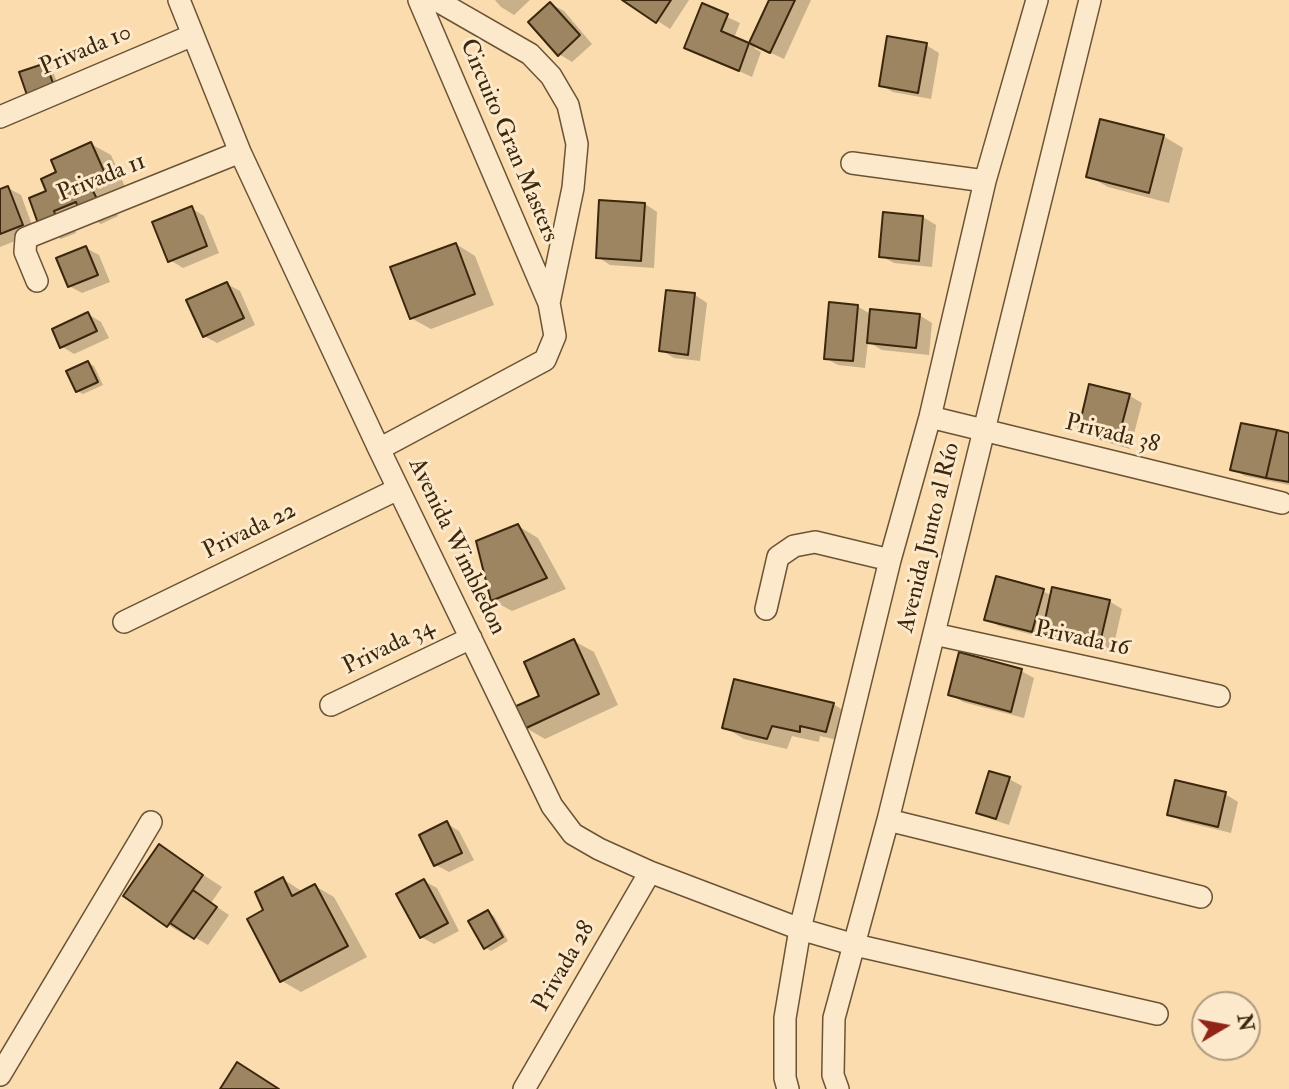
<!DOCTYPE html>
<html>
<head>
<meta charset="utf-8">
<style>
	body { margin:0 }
	#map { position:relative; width:1289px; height:1089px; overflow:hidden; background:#fadcae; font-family:"IM FELL Double Pica",serif }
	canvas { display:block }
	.north { position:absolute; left:1191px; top:991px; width:70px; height:70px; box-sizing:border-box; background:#fce8ca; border:2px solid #af9b7e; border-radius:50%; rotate:80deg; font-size:19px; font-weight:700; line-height:28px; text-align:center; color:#3b270d }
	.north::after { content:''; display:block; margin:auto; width:24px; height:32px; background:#8f2418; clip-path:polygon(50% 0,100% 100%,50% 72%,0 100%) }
</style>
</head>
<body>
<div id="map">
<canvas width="1289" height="1089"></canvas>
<div class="north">N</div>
</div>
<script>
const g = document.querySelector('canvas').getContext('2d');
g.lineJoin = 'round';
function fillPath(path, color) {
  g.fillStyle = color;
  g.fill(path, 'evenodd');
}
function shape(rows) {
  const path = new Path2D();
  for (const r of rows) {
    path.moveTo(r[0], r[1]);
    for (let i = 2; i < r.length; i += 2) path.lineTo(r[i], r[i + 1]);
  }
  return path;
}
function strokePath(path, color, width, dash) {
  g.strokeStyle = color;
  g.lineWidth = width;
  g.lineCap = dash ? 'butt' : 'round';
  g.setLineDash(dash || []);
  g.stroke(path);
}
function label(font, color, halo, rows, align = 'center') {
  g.font = font + ' "IM FELL Double Pica",serif';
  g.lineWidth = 6;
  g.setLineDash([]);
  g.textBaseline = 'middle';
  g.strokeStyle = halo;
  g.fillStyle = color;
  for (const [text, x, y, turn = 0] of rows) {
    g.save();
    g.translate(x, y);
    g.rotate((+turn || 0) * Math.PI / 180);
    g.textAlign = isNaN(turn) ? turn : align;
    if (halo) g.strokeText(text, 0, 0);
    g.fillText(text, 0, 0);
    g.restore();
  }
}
const shadow = shape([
	[495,0,530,0,514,15,501,7],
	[625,0,689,0,670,29],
	[771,0,811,0,784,59,756,46,754,48,761,52,752,77,686,47,703,6,740,23,734,38,750,45],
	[551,4,564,11,592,44,572,62,559,54],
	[926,45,939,53,931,99,893,92,881,85],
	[46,65,52,68,60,92,30,97],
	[1163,136,1183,148,1169,203,1108,187,1088,176],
	[91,144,111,155,126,189,109,196,118,216,101,224,87,216,73,222,76,233,61,239,42,228,49,192,58,173],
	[8,188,21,195,35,233,0,247,0,191],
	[645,204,657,212,654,268,610,265,598,257],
	[191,208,204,216,219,253,183,268,170,260],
	[885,213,923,217,936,225,932,267,894,263,881,256],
	[456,244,475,256,494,305,431,329,411,318],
	[86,248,99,255,110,282,82,293,69,286],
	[227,284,240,291,255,325,217,343,204,336],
	[695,295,707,303,700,361,674,358,661,350],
	[857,306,872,315,919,315,932,323,929,355,882,350,868,342,865,368,838,365,825,358],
	[88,314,101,322,109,338,74,354,61,346],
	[88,363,94,366,103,385,83,394,77,391],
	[1091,386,1130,396,1142,403,1130,449,1093,438,1080,430],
	[1289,435,1289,485,1245,476,1232,469],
	[518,526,538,538,566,589,512,611,492,600],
	[1043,591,1052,596,1109,601,1122,609,1112,653,1057,641,1046,634,1045,638,999,626,986,619],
	[574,641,594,652,618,705,545,739,526,728],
	[1021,671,1034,678,1024,718,963,702,950,694],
	[833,704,853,716,846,742,820,736,819,742,792,736,787,749,744,739,724,727],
	[1009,779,1022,786,1009,825,991,819,978,812],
	[1225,794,1238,802,1231,833,1182,821,1169,814],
	[446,823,459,831,474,860,449,872,436,865],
	[159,846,222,887,211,903,229,915,208,945,189,934,187,936,168,925],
	[283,879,303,892,315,886,334,897,367,957,301,992,282,981,265,911],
	[424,881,437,888,459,931,434,944,421,937],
	[488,912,494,916,508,941,491,951,485,947]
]);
const building = shape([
	[622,0,671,0,656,23,622,0],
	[769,0,795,0,770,53,749,43,769,0],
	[550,2,580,35,558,56,528,22,550,2],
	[702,3,728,14,721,31,749,43,739,71,684,48,702,3],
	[887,36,927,43,918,93,879,86,887,36],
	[46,63,55,89,28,98,19,72,46,63],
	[1100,119,1164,135,1149,193,1086,177,1100,119],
	[91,142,107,178,90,185,100,205,80,214,76,202,54,211,58,222,40,229,29,198,46,191,41,179,56,172,51,160,91,142],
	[8,186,23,225,0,234,0,189,8,186],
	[599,200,645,203,641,261,596,258,599,200],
	[192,206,207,246,168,262,152,222,192,206],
	[883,212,923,216,919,261,879,257,883,212],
	[456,243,475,294,410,319,390,267,456,243],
	[86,246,98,275,68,287,56,258,86,246],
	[227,282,244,318,203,337,186,300,227,282],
	[666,290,695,293,688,355,659,351,666,290],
	[829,302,858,305,853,361,824,359,829,302],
	[870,309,920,314,916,348,867,343,870,309],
	[88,312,97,331,60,348,52,329,88,312],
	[88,361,98,382,76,392,66,371,88,361],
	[1089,384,1130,394,1117,443,1078,431,1089,384],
	[1241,423,1277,430,1266,478,1230,470,1241,423],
	[1277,430,1289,433,1289,482,1266,478,1277,430],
	[518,524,547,578,491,601,476,541,518,524],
	[996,576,1044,589,1032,632,984,620,996,576],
	[1052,587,1110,600,1099,647,1042,634,1052,587],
	[574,639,599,694,524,729,514,707,539,696,524,662,574,639],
	[959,652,1022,669,1011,712,948,695,959,652],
	[734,679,834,703,826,732,800,726,800,732,772,726,767,739,722,728,734,679],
	[989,771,1010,777,996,819,976,813,989,771],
	[1175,780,1226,792,1218,827,1167,815,1175,780],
	[447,821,462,853,434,866,419,835,447,821],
	[159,844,203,875,167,927,123,896,159,844],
	[283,877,292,896,315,884,348,946,280,982,247,919,263,910,255,892,283,877],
	[424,879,448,923,420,938,396,894,424,879],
	[193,890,217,907,194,939,170,923,193,890],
	[488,910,503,937,484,949,468,921,488,910],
	[237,1062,279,1089,220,1089,237,1062]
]);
const street = shape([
	[179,0,240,152,379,449,552,806,573,834,599,849,650,872,800,929,855,945,1157,1014],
	[436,0,530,54,551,76,568,105,577,144,573,188,549,303],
	[0,117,193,35],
	[852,163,985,181],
	[37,281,25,252,26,238,240,152],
	[930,417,1282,503],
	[379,449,545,360,555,336,549,303,419,0],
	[766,609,778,557,794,546,815,542,890,560],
	[124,622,398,489],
	[934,634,1219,696],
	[331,705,471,638],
	[888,820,1201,897],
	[0,1075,151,822],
	[524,1089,650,872],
	[788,1089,785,1078,785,1018,800,929,890,560,930,417,985,181,1037,0],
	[838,1089,833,1075,834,1018,888,820,1090,0]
]);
const streetNames = [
	["Privada 10",86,51,-23],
	["Circuito Gran Masters",508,141,67],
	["Privada 11",102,179,-22],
	["Privada 38",1112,435,14],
	["Privada 22",250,532,-26],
	["Avenida Junto al Río",930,538,-76],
	["Avenida Wimbledon",456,547,64],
	["Privada 16",1082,640,12],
	["Privada 34",389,648,-26],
	["Privada 28",565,967,-60]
];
fillPath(shadow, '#0003');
fillPath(building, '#9e8561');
strokePath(building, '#3b270d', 2);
strokePath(street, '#6b5435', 24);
strokePath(street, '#fce8ca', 21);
label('24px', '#3b270d', '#fce8ca', streetNames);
</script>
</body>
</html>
